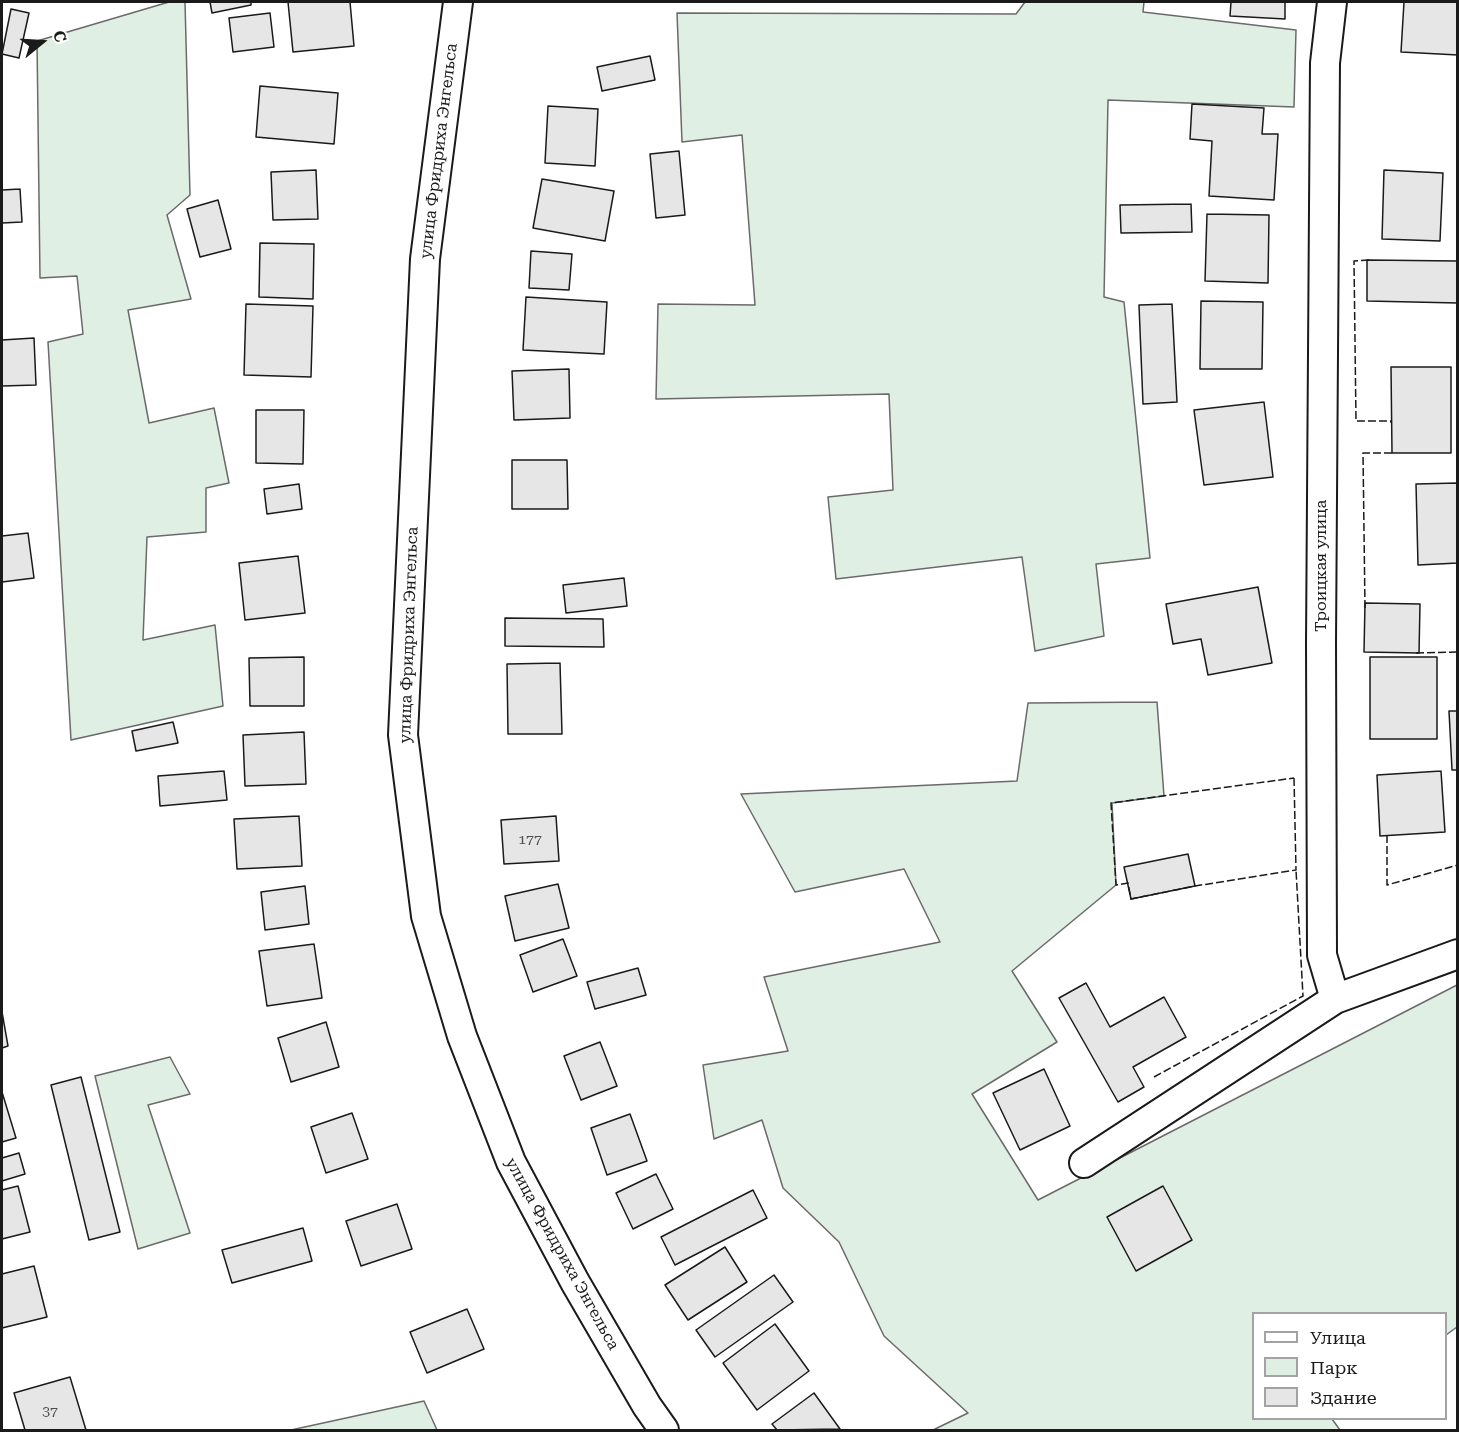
<!DOCTYPE html>
<html>
<head>
<meta charset="utf-8">
<style>
	body { margin:0 }
	#map { position:relative; width:1459px; height:1432px; overflow:hidden; background:#fff; font-family:"Roboto Serif",serif }
	canvas { display:block }
	.frame { position:absolute; inset:0; border:3px solid #1a1a1a; pointer-events:none }
	.legend { position:absolute; left:1252px; top:1312px; width:195px; height:108px; box-sizing:border-box; background:#fff; border:2px solid #a3a3a3; margin:0; padding:8px 10px; list-style:none; font-size:18px; color:#1a1a1a }
	.legend li { display:flex; align-items:center; gap:12px; height:30px }
	.legend b { width:30px; border:2px solid #a3a3a3 }
	.north { position:absolute; left:12px; top:12px; width:60px; height:60px; -webkit-text-stroke:4px #fff; paint-order:stroke; rotate:72deg; font-size:16px; font-weight:700; line-height:24px; text-align:center; color:#1a1a1a }
	.north::after { content:''; display:block; margin:auto; width:21px; height:27px; background:#1a1a1a; clip-path:polygon(50% 0,100% 100%,50% 72%,0 100%) }
</style>
</head>
<body>
<div id="map">
<canvas width="1459" height="1432"></canvas>
<div class="frame"></div>
<ul class="legend">
<li><b style="height:8px;background:#fff"></b>Улица</li>
<li><b style="height:16px;background:#e0efe3"></b>Парк</li>
<li><b style="height:16px;background:#e6e6e6"></b>Здание</li>
</ul>
<div class="north">С</div>
</div>
<script>
const g = document.querySelector('canvas').getContext('2d');
g.lineJoin = 'round';
function fillPath(path, color) {
  g.fillStyle = color;
  g.fill(path, 'evenodd');
}
function shape(rows) {
  const path = new Path2D();
  for (const r of rows) {
    path.moveTo(r[0], r[1]);
    for (let i = 2; i < r.length; i += 2) path.lineTo(r[i], r[i + 1]);
  }
  return path;
}
function strokePath(path, color, width, dash) {
  g.strokeStyle = color;
  g.lineWidth = width;
  g.lineCap = dash ? 'butt' : 'round';
  g.setLineDash(dash || []);
  g.stroke(path);
}
function label(font, color, halo, rows, align = 'center') {
  g.font = font + ' "Roboto Serif",serif';
  g.lineWidth = 4.5;
  g.setLineDash([]);
  g.textBaseline = 'middle';
  g.strokeStyle = halo;
  g.fillStyle = color;
  for (const [text, x, y, turn = 0] of rows) {
    g.save();
    g.translate(x, y);
    g.rotate((+turn || 0) * Math.PI / 180);
    g.textAlign = isNaN(turn) ? turn : align;
    if (halo) g.strokeText(text, 0, 0);
    g.fillText(text, 0, 0);
    g.restore();
  }
}
const green = shape([
	[169,2,185,2,190,195,167,215,191,299,128,310,149,423,214,408,229,483,206,488,206,532,147,537,143,640,215,625,223,706,71,740,48,342,83,334,77,276,40,278,37,41,169,2],
	[1025,2,1144,2,1143,12,1296,30,1294,107,1108,100,1104,297,1124,302,1150,558,1096,564,1104,636,1035,651,1022,557,836,579,828,497,893,490,889,394,656,399,658,304,755,305,742,135,682,142,677,13,1016,14,1025,2],
	[1157,702,1164,796,1112,803,1116,885,1012,971,1057,1042,972,1094,1038,1200,1457,985,1457,1327,1446,1335,1446,1314,1254,1314,1254,1418,1332,1419,1340,1430,933,1430,968,1413,884,1336,839,1242,783,1188,762,1120,714,1139,703,1065,788,1051,764,977,940,942,904,869,795,892,741,794,1017,781,1028,703,1157,702],
	[170,1057,190,1094,148,1105,190,1233,138,1249,95,1076,170,1057],
	[424,1401,437,1430,291,1430,424,1401]
]);
const building = shape([
	[210,2,251,2,251,5,212,13,210,2],
	[288,2,350,2,354,46,293,52,288,2],
	[1231,2,1285,2,1285,19,1230,16,1231,2],
	[1404,2,1458,2,1458,55,1401,52,1404,2],
	[11,9,29,13,19,58,2,54,11,9],
	[270,13,274,47,233,52,229,18,270,13],
	[650,56,655,80,602,91,597,67,650,56],
	[260,86,338,93,334,144,256,137,260,86],
	[1192,104,1264,108,1262,134,1278,134,1274,200,1209,196,1212,141,1190,139,1192,104],
	[548,106,598,109,595,166,545,163,548,106],
	[679,151,685,215,656,218,650,154,679,151],
	[316,170,318,219,273,220,271,172,316,170],
	[1384,170,1443,173,1440,241,1382,239,1384,170],
	[542,179,614,191,605,241,533,228,542,179],
	[20,189,22,222,2,223,2,190,20,189],
	[218,200,231,249,200,257,187,209,218,200],
	[1191,204,1192,232,1121,233,1120,205,1191,204],
	[1207,214,1269,215,1268,283,1205,281,1207,214],
	[260,243,314,244,313,299,259,297,260,243],
	[531,251,572,254,569,290,529,288,531,251],
	[1367,260,1458,261,1458,303,1367,301,1367,260],
	[526,297,607,302,604,354,523,350,526,297],
	[1201,301,1263,302,1262,369,1200,369,1201,301],
	[246,304,313,306,311,377,244,375,246,304],
	[1172,304,1177,402,1143,404,1139,305,1172,304],
	[34,338,36,385,2,386,2,340,34,338],
	[1391,367,1451,367,1451,453,1392,453,1391,367],
	[569,369,570,418,514,420,512,371,569,369],
	[1264,402,1273,477,1204,485,1194,410,1264,402],
	[256,410,304,410,303,464,256,463,256,410],
	[512,460,567,460,568,509,512,509,512,460],
	[1458,483,1458,563,1418,565,1416,484,1458,483],
	[299,484,302,509,267,514,264,489,299,484],
	[28,533,34,578,2,582,2,536,28,533],
	[298,556,305,613,245,620,239,563,298,556],
	[624,578,627,606,566,613,563,585,624,578],
	[1258,587,1272,663,1208,675,1201,639,1173,644,1166,604,1258,587],
	[1365,603,1420,604,1419,653,1364,652,1365,603],
	[505,618,603,619,604,647,505,646,505,618],
	[304,657,304,706,250,706,249,658,304,657],
	[1370,657,1437,657,1437,739,1370,739,1370,657],
	[560,663,562,734,508,734,507,664,560,663],
	[1449,711,1458,711,1458,770,1452,770,1449,711],
	[173,722,178,743,136,751,132,731,173,722],
	[304,732,306,784,245,786,243,735,304,732],
	[224,771,227,800,160,806,158,776,224,771],
	[1441,771,1445,832,1380,836,1377,775,1441,771],
	[299,816,302,866,237,869,234,819,299,816],
	[556,816,559,861,504,864,501,820,556,816],
	[1188,854,1195,886,1131,899,1124,867,1188,854],
	[558,884,569,928,515,941,505,896,558,884],
	[305,886,309,924,265,930,261,892,305,886],
	[563,939,577,976,533,992,520,955,563,939],
	[314,944,322,998,267,1006,259,951,314,944],
	[638,968,646,995,595,1009,587,982,638,968],
	[1086,983,1110,1027,1164,997,1186,1037,1133,1067,1144,1087,1118,1102,1059,998,1086,983],
	[2,1012,8,1046,2,1048,2,1012],
	[326,1022,339,1067,291,1082,278,1038,326,1022],
	[600,1042,617,1086,581,1100,564,1056,600,1042],
	[1044,1069,1070,1126,1020,1150,993,1093,1044,1069],
	[81,1077,120,1232,89,1240,51,1085,81,1077],
	[2,1092,16,1138,2,1142,2,1092],
	[352,1113,368,1159,326,1173,311,1127,352,1113],
	[630,1114,647,1161,607,1175,591,1128,630,1114],
	[19,1153,25,1174,2,1181,2,1158,19,1153],
	[656,1174,673,1209,633,1229,616,1193,656,1174],
	[18,1186,30,1232,2,1239,2,1190,18,1186],
	[1163,1186,1192,1240,1136,1271,1107,1217,1163,1186],
	[753,1190,767,1218,675,1265,661,1237,753,1190],
	[397,1204,412,1249,361,1266,346,1221,397,1204],
	[303,1228,312,1261,232,1283,222,1250,303,1228],
	[725,1247,747,1282,688,1320,665,1285,725,1247],
	[34,1266,47,1317,2,1328,2,1274,34,1266],
	[774,1275,793,1302,715,1357,696,1330,774,1275],
	[467,1309,484,1349,427,1373,410,1332,467,1309],
	[775,1324,809,1371,757,1410,723,1363,775,1324],
	[70,1377,86,1430,25,1430,14,1393,70,1377],
	[814,1393,840,1429,777,1430,772,1424,814,1393]
]);
const minor = shape([
	[458,2,425,259,403,735,426,916,462,1036,511,1162,575,1282,647,1406,664,1430],
	[1332,2,1325,63,1321,642,1322,955,1335,999,1458,954],
	[1084,1163,1335,999]
]);
const fence = shape([
	[1369,260,1354,261,1356,421,1391,421,1391,423],
	[1365,608,1363,453,1395,453],
	[1416,653,1458,652],
	[1294,778,1296,870,1195,886,1131,899,1128,883,1116,885,1111,803,1294,778],
	[1387,835,1387,885,1458,865],
	[1154,1077,1303,996,1296,870]
]);
const numberNames = [
	["177",530,840],
	["37",50,1412]
];
const streetNames = [
	["улица Фридриха Энгельса",439,151,-83],
	["Троицкая улица",1321,566,-90],
	["улица Фридриха Энгельса",409,635,-88],
	["улица Фридриха Энгельса",562,1254,61]
];
fillPath(green, '#e0efe3');
strokePath(green, '#6a6a6a', 1.5);
fillPath(building, '#e6e6e6');
strokePath(building, '#1a1a1a', 1.5);
strokePath(minor, '#1a1a1a', 32);
strokePath(minor, '#fff', 28);
strokePath(fence, '#1a1a1a', 1.5, [8, 3]);
label('14px', '#4d4d4d', null, numberNames);
label('16px', '#1a1a1a', '#fff', streetNames);
</script>
</body>
</html>
